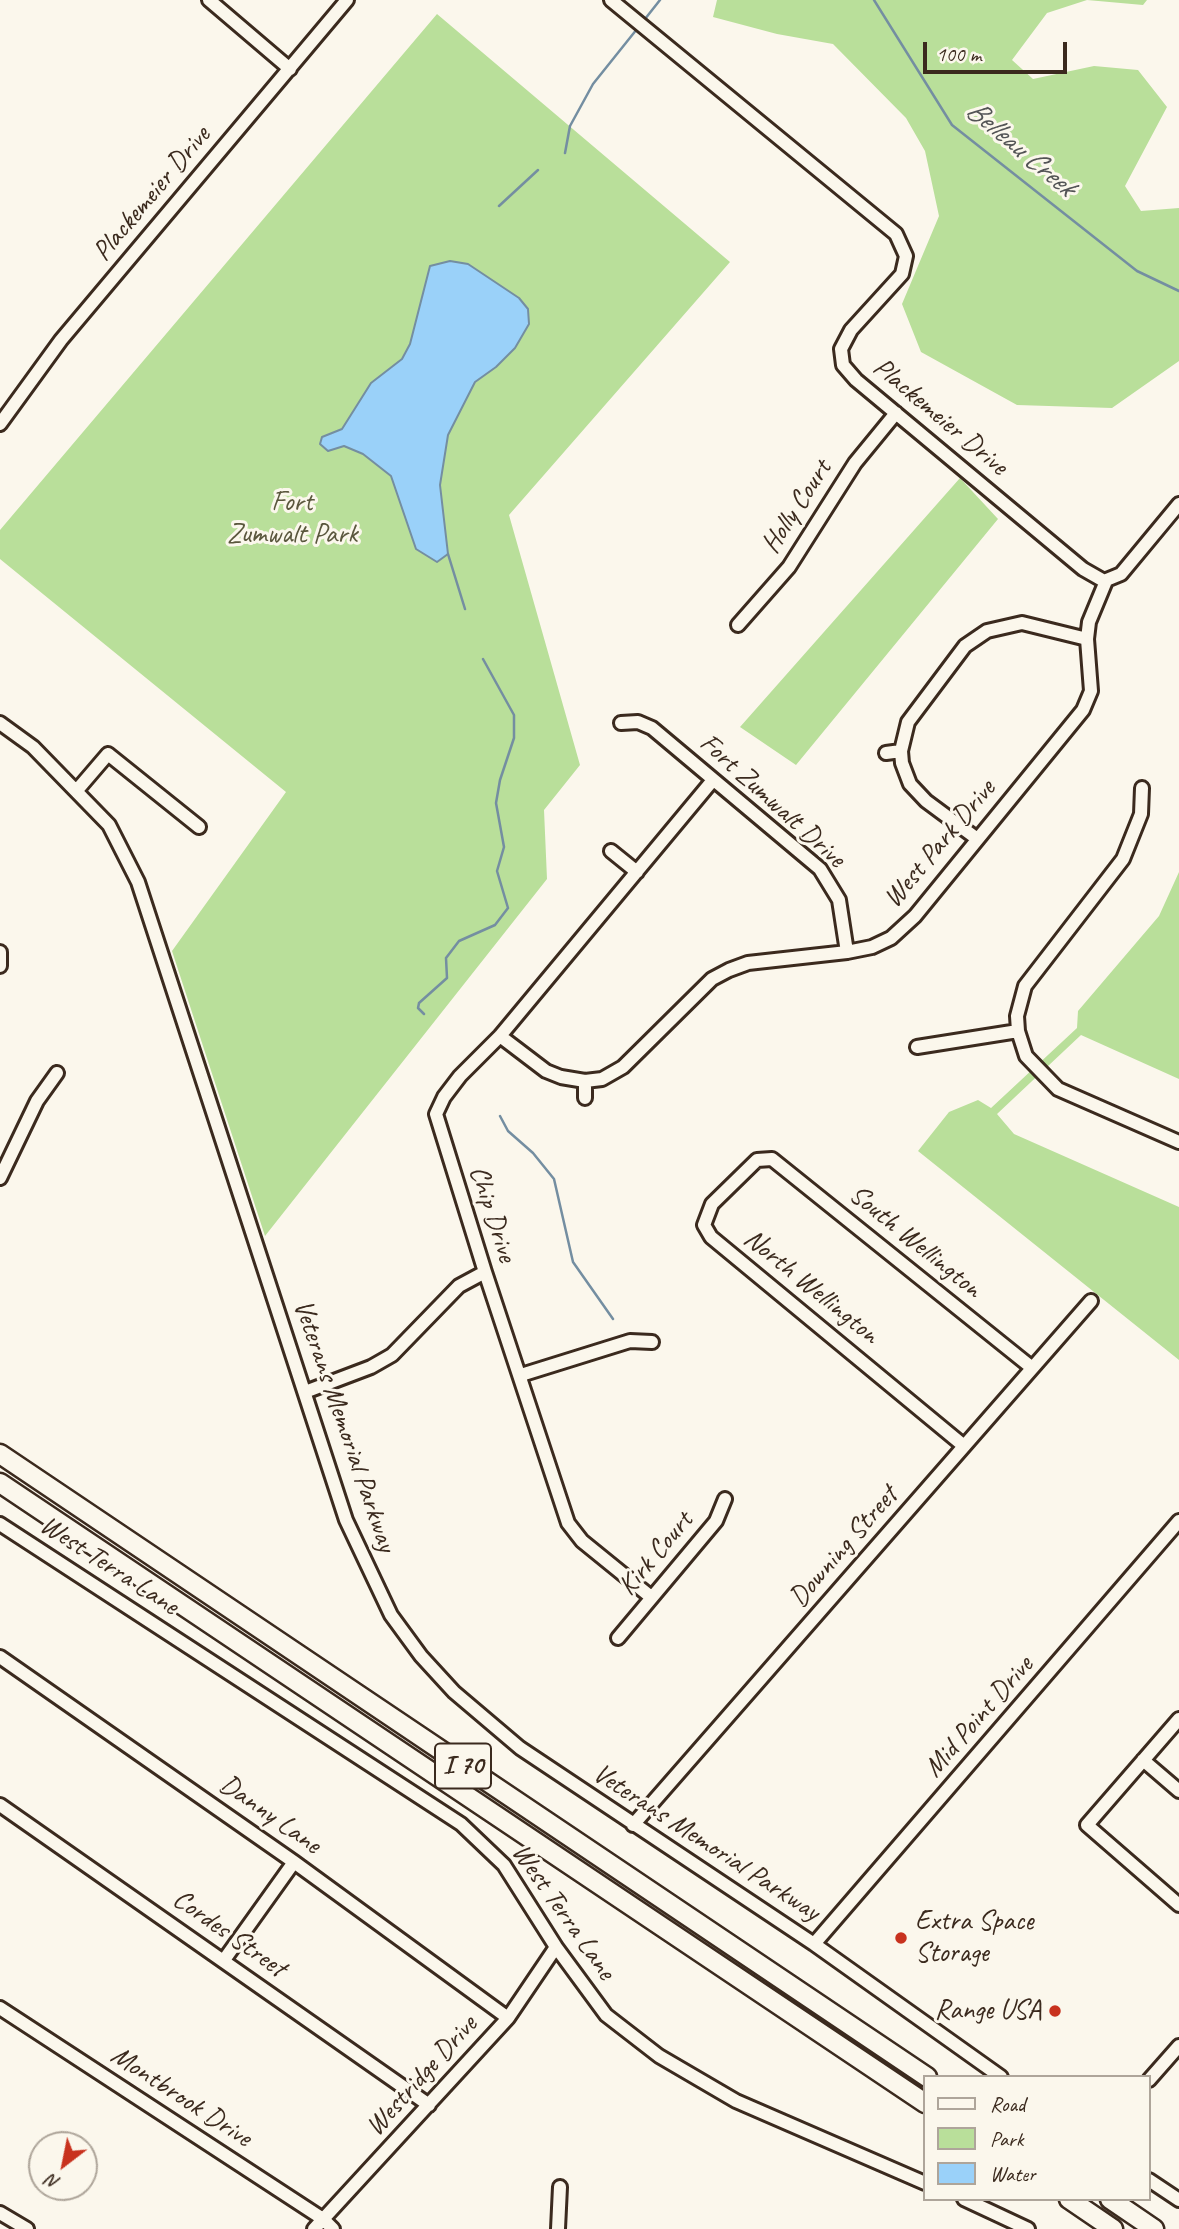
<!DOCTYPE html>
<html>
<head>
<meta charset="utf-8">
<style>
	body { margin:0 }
	#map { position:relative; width:1179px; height:2229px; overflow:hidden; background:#fbf7ec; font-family:Caveat,sans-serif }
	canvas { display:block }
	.legend { position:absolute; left:923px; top:2075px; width:228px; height:126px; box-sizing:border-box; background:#fbf7ec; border:2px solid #aea59a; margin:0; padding:9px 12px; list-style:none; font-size:21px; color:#3b2a1e }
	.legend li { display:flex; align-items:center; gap:14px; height:35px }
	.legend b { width:35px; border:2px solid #aea59a }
	.north { position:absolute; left:28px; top:2131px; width:70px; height:70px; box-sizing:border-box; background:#fbf7ec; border:2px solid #aea59a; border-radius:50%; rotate:212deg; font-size:19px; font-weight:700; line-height:28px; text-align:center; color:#3b2a1e }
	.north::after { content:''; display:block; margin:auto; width:24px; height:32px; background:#c8321e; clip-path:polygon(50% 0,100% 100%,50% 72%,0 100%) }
	.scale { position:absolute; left:923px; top:42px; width:144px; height:32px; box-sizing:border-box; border:4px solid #3b2a1e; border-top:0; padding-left:9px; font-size:21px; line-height:24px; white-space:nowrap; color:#3b2a1e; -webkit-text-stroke:5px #fbf7ec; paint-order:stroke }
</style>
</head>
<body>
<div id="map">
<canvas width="1179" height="2229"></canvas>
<ul class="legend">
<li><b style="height:9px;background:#fbf7ec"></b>Road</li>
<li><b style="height:19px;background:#b9df9a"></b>Park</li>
<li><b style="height:19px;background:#9ad1f9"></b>Water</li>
</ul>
<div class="north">N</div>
<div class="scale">100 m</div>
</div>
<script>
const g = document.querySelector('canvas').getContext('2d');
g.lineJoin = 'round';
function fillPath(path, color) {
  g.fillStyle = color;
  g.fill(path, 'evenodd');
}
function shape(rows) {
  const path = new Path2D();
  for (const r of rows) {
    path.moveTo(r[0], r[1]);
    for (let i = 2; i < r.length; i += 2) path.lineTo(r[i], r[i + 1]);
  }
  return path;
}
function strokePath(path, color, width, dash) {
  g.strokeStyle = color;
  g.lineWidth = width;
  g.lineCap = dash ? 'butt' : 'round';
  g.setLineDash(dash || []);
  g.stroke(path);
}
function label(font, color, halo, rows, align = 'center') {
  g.font = font + ' Caveat,sans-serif';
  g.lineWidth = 6;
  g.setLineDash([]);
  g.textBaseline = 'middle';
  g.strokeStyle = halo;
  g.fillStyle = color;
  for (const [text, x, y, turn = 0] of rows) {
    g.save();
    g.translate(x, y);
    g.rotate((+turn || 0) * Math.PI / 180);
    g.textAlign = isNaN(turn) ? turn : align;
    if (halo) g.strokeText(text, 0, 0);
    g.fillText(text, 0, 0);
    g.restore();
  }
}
const green = shape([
	[717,0,1147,0,1143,5,1087,0,1047,13,1012,60,1033,79,1094,66,1138,70,1167,107,1125,186,1141,211,1179,208,1179,361,1112,408,1017,405,921,352,902,304,939,216,925,151,906,118,833,44,777,34,713,17],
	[437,14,730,262,509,515,580,765,544,810,547,879,265,1236,172,951,286,792,0,559,0,530],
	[960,478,998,519,796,765,740,727],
	[1179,872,1179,1079,1081,1035,997,1114,1014,1134,1179,1207,1179,1360,918,1151,949,1112,978,1100,991,1108,1077,1028,1078,1011,1159,916]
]);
const water = shape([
	[450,261,468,264,519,298,528,309,529,324,515,348,496,367,475,382,448,435,440,485,448,554,437,562,416,549,391,476,363,454,344,446,328,451,320,444,322,437,342,429,371,383,402,359,410,344,430,266,450,261]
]);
const stream = shape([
	[874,0,952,125,1137,271,1179,291],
	[645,19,660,0],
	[565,153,570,126,593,84,637,29],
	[499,206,538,170],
	[448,554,465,609],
	[424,1014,418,1008,419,1003,447,978,446,958,459,941,495,925,508,908,497,871,504,847,496,803,500,780,514,738,514,715,483,659],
	[500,1116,508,1131,533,1153,554,1179,573,1262,613,1319]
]);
const minor = shape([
	[209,0,290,69],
	[611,0,896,234,906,256,902,274,851,330,841,349,843,365,856,380,1083,569,1104,581,1121,574,1179,504],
	[0,424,61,340,347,0],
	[738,625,789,567,855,463,896,413],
	[0,723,33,747,109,825,138,882,346,1520,391,1615,421,1656,454,1692,520,1748,814,1944,1001,2077],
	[621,723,638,722,652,728,820,869,839,900,847,952],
	[886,753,901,751],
	[1142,788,1141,814,1123,859,1025,986,1017,1016,1018,1031,1026,1056,1058,1089,1179,1142],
	[78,789,108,754,199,827],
	[976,838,926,801,910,784,902,763,901,751,908,722,965,646,987,631,1022,623,1087,639],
	[611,851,637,872],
	[0,952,0,966],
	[500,1036,546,1071,561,1077,585,1081,602,1079,623,1067,712,979,729,970,748,963,847,952,872,947,891,938,915,916,1083,710,1091,691,1087,639,1089,622,1106,581],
	[917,1047,1018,1031],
	[585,1081,585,1098],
	[0,1178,37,1101,57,1073],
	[521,1375,630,1341,652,1342],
	[305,1392,371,1367,392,1355,459,1286,485,1272],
	[964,1446,711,1237,704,1225,712,1204,757,1160,772,1159,1031,1367],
	[0,1524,461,1824,504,1865,556,1947,606,2015,659,2056,736,2101,925,2183],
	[651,1597,582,1541,568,1523,485,1272,436,1114,444,1097,460,1076,500,1036,713,780],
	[618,1638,716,1521,725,1499],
	[0,1657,294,1862,508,2018],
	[1179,1719,1087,1825,1179,1905],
	[1143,1760,1179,1791],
	[0,1805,429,2105],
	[633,1825,1091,1301],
	[814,1944,1179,1521],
	[224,1960,294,1862],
	[0,2008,323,2219,333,2229],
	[1149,2080,1179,2046],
	[1149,2180,1179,2200],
	[964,2199,1028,2229],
	[0,2213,27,2229],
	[314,2229,508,2018,556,1947],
	[558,2229,560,2187]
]);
const highway = shape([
	[0,1454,927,2077],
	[0,1483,925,2103],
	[1069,2199,1113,2229],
	[1110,2199,1154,2229]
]);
const markers = [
	[901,1938,7,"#c8321e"],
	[1055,2011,7,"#c8321e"]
];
const shields = [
	[463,1766,56]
];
const shieldNames = [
	["I 70",463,1766]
];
const streetNames = [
	["Plackemeier Drive",152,194,-50],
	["Plackemeier Drive",940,417,40],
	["Holly Court",797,507,-57],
	["Fort Zumwalt Drive",772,801,42],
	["West Park Drive",940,844,-50],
	["Chip Drive",492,1214,72],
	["South Wellington",915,1242,39],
	["North Wellington",811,1287,39],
	["Veterans Memorial Parkway",344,1426,71],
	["Downing Street",844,1547,-49],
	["Kirk Court",656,1554,-50],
	["West Terra Lane",109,1566,33],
	["Mid Point Drive",979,1717,-49],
	["Danny Lane",270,1815,35],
	["Veterans Memorial Parkway",706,1843,33],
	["West Terra Lane",563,1912,55],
	["Cordes Street",229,1934,35],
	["Westridge Drive",422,2076,-48],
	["Montbrook Drive",181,2097,33]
];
const parkNames = [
	["Fort",292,503],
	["Zumwalt Park",292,535]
];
const poiNames = [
	["Extra Space",915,1922],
	["Storage",915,1954],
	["Range USA",1041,2011,"right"]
];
const waterNames = [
	["Belleau Creek",1020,149,40]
];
fillPath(green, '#b9df9a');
fillPath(water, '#9ad1f9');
strokePath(water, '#748ea1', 2);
strokePath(stream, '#748ea1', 2.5);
strokePath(minor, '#3b2a1e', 18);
strokePath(highway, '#3b2a1e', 23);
strokePath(minor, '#fbf7ec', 12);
strokePath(highway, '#fbf7ec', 18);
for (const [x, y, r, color] of markers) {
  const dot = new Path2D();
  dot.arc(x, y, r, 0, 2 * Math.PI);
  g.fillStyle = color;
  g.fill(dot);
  strokePath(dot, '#fbf7ec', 2.5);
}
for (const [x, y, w] of shields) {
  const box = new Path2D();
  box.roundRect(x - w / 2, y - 22.5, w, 45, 5);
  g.fillStyle = '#fbf7ec';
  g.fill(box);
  strokePath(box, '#3b2a1e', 2);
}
label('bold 26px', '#3b2a1e', null, shieldNames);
label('28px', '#3b2a1e', '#fbf7ec', streetNames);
label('28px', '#5a573d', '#fbf7ec', parkNames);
label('28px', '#3b2a1e', '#fbf7ec', poiNames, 'left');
label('italic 30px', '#535455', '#fbf7ec', waterNames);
</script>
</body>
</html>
